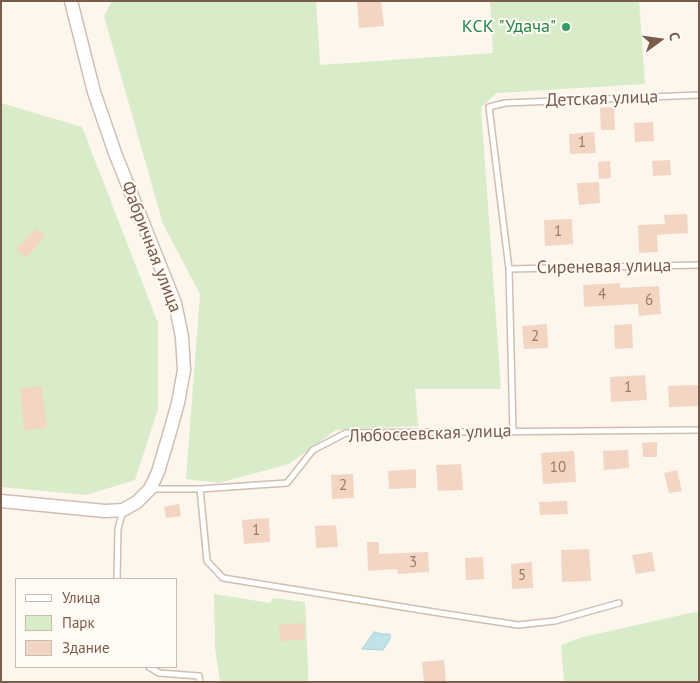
<!DOCTYPE html>
<html>
<head>
<meta charset="utf-8">
<style>
	body { margin:0 }
	#map { position:relative; width:700px; height:683px; overflow:hidden; background:#fdf6ec; font-family:"PT Sans",sans-serif }
	canvas { display:block }
	.frame { position:absolute; inset:0; border:2px solid #7a5c4d; pointer-events:none }
	.legend { position:absolute; left:15px; top:578px; width:162px; height:90px; box-sizing:border-box; background:#fffaf3; border:1px solid #cabbb1; margin:0; padding:6px 9px; list-style:none; font-size:15px; color:#7a5c4d }
	.legend li { display:flex; align-items:center; gap:10px; height:25px }
	.legend b { width:25px; border:1px solid #cabbb1 }
	.north { position:absolute; left:635px; top:15px; width:50px; height:50px; -webkit-text-stroke:4px #fffaf3; paint-order:stroke; rotate:76deg; font-size:14px; font-weight:700; line-height:20px; text-align:center; color:#7a5c4d }
	.north::after { content:''; display:block; margin:auto; width:18px; height:22px; background:#7a5c4d; clip-path:polygon(50% 0,100% 100%,50% 72%,0 100%) }
</style>
</head>
<body>
<div id="map">
<canvas width="700" height="683"></canvas>
<div class="frame"></div>
<ul class="legend">
<li><b style="height:6px;background:#fff"></b>Улица</li>
<li><b style="height:14px;background:#d8ecc9"></b>Парк</li>
<li><b style="height:14px;background:#f3d5c3"></b>Здание</li>
</ul>
<div class="north">С</div>
</div>
<script>
const g = document.querySelector('canvas').getContext('2d');
g.lineJoin = 'round';
function fillPath(path, color) {
  g.fillStyle = color;
  g.fill(path, 'evenodd');
}
function shape(rows) {
  const path = new Path2D();
  for (const r of rows) {
    path.moveTo(r[0], r[1]);
    for (let i = 2; i < r.length; i += 2) path.lineTo(r[i], r[i + 1]);
  }
  return path;
}
function strokePath(path, color, width, dash) {
  g.strokeStyle = color;
  g.lineWidth = width;
  g.lineCap = dash ? 'butt' : 'round';
  g.setLineDash(dash || []);
  g.stroke(path);
}
function label(font, color, halo, rows, align = 'center') {
  g.font = font + ' "PT Sans",sans-serif';
  g.lineWidth = 4;
  g.setLineDash([]);
  g.textBaseline = 'middle';
  g.strokeStyle = halo;
  g.fillStyle = color;
  for (const [text, x, y, turn = 0] of rows) {
    g.save();
    g.translate(x, y);
    g.rotate((+turn || 0) * Math.PI / 180);
    g.textAlign = isNaN(turn) ? turn : align;
    if (halo) g.strokeText(text, 0, 0);
    g.fillText(text, 0, 0);
    g.restore();
  }
}
const green = shape([
	[112,1,316,1,320,65,493,53,490,1,639,1,645,84,497,93,481,107,501,389,415,389,418,426,336,430,289,464,219,483,186,479,200,294,163,224,104,16],
	[1,103,82,127,158,323,158,409,135,480,86,495,1,487],
	[214,594,270,603,273,598,305,602,308,664,308,682,220,682,215,647],
	[699,611,699,682,564,682,561,645,583,637]
]);
const water = shape([
	[374,632,382,634,390,634,390,639,383,650,362,649,374,632]
]);
const building = shape([
	[357,1,381,1,384,26,359,28],
	[614,107,615,130,601,130,600,108],
	[653,122,654,141,635,142,634,123],
	[594,132,596,153,570,154,569,134],
	[670,160,671,175,653,176,652,161],
	[610,161,611,178,599,179,598,162],
	[599,182,600,203,579,205,577,183],
	[687,214,688,233,657,235,658,252,639,253,638,225,665,224,664,215],
	[572,219,573,244,545,246,544,220],
	[36,228,45,236,26,258,16,249],
	[620,283,620,288,659,286,661,314,639,316,638,304,584,307,583,285],
	[547,324,548,348,524,349,522,326],
	[632,324,633,348,615,349,614,325],
	[645,375,647,400,611,402,610,377],
	[698,385,699,406,669,407,668,386],
	[42,386,47,428,24,431,20,388],
	[657,442,657,457,643,457,642,443],
	[628,450,629,468,604,470,603,451],
	[574,451,576,482,543,484,541,453],
	[461,464,463,490,438,491,436,465],
	[416,469,416,488,389,489,388,471],
	[677,470,682,491,669,493,664,473],
	[353,474,354,498,332,499,331,475],
	[567,501,568,514,540,515,539,502],
	[179,504,181,516,166,518,164,507],
	[269,518,270,542,244,544,242,520],
	[336,525,338,547,316,548,315,526],
	[367,542,379,542,379,554,428,552,429,572,398,574,397,569,368,571],
	[589,549,591,581,562,582,561,550],
	[652,552,655,571,636,574,632,555],
	[483,557,484,579,466,580,465,558],
	[532,562,533,588,512,589,511,564],
	[304,623,305,640,280,641,279,625],
	[444,660,446,681,424,682,422,662]
]);
const service = shape([
	[509,269,699,265],
	[513,432,509,269,489,107,505,103,699,95],
	[151,489,200,489,287,483,313,450,346,433,699,430],
	[200,489,207,561,223,578,440,613,518,625,555,621,619,603],
	[117,579,118,529,123,510],
	[149,667,159,673,199,676,200,682]
]);
const tertiary = shape([
	[1,501,105,511,123,510,137,502,150,489,158,472,169,435,178,403,184,370,182,337,175,303,115,153,94,92,71,1]
]);
const markers = [
	[566,27,5,"#2e9e5b"]
];
const numberNames = [
	["1",582,143],
	["1",558,232],
	["4",602,295],
	["6",649,301],
	["2",535,337],
	["1",628,388],
	["10",558,468],
	["2",343,486],
	["1",256,531],
	["3",413,563],
	["5",522,576]
];
const leisureNames = [
	["КСК \"Удача\"",556,27]
];
const streetNames = [
	["Детская улица",602,99,-2],
	["Фабричная улица",151,247,69],
	["Сиреневая улица",604,267,-1],
	["Любосеевская улица",430,434,-2]
];
fillPath(green, '#d8ecc9');
fillPath(water, '#bfe3e8');
strokePath(water, '#a5d3da', 1);
fillPath(building, '#f3d5c3');
strokePath(service, '#d1beb0', 8);
strokePath(tertiary, '#d1beb0', 15);
strokePath(service, '#fff', 5);
strokePath(tertiary, '#fff', 12);
for (const [x, y, r, color] of markers) {
  const dot = new Path2D();
  dot.arc(x, y, r, 0, 2 * Math.PI);
  g.fillStyle = color;
  g.fill(dot);
  strokePath(dot, '#fffaf3', 2);
}
label('15px', '#987a6a', null, numberNames);
label('18px', '#27864d', '#fffaf3', leisureNames, 'right');
label('18px', '#7a5c4d', '#fffaf3', streetNames);
</script>
</body>
</html>
